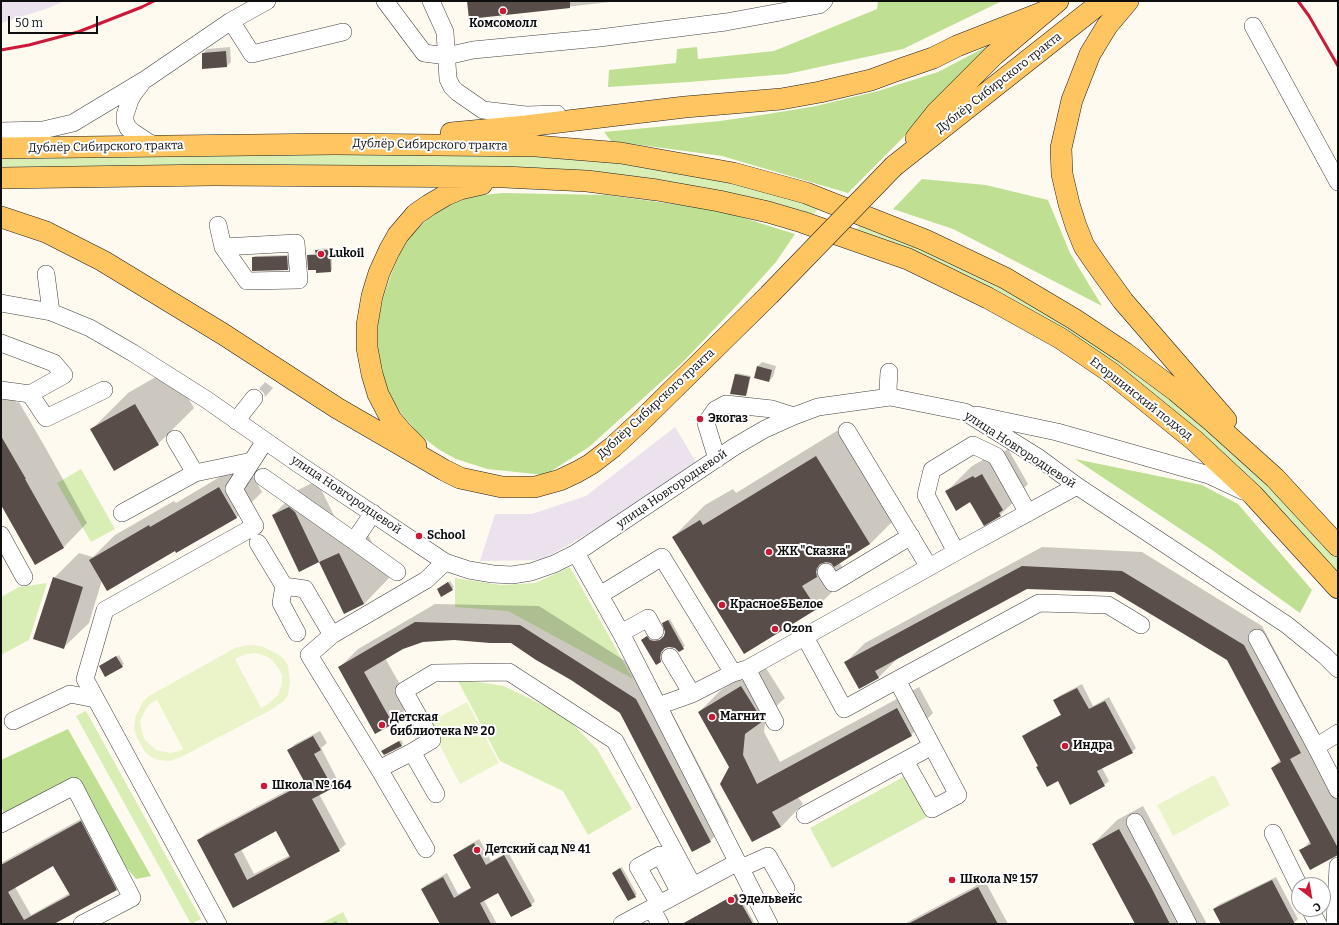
<!DOCTYPE html>
<html>
<head>
<meta charset="utf-8">
<style>
	body { margin:0 }
	#map { position:relative; width:1339px; height:925px; overflow:hidden; background:#fffaf0; font-family:Bitter,serif }
	canvas { display:block }
	.frame { position:absolute; inset:0; border:2px solid #0e0e0e; pointer-events:none }
	.north { position:absolute; left:1291px; top:877px; width:40px; height:40px; box-sizing:border-box; background:#fff; border:1px solid #9f9f9f; border-radius:50%; rotate:149deg; font-size:11px; font-weight:700; line-height:16px; text-align:center; color:#0e0e0e }
	.north::after { content:''; display:block; margin:auto; width:14px; height:18px; background:#cc1937; clip-path:polygon(50% 0,100% 100%,50% 72%,0 100%) }
	.scale { position:absolute; left:8px; top:16px; width:90px; height:18px; box-sizing:border-box; border:2px solid #0e0e0e; border-top:0; padding-left:5px; font-size:12px; line-height:14px; white-space:nowrap; color:#0e0e0e; -webkit-text-stroke:3px #fff; paint-order:stroke }
</style>
</head>
<body>
<div id="map">
<canvas width="1339" height="925"></canvas>
<div class="frame"></div>
<div class="north">С</div>
<div class="scale">50 m</div>
</div>
<script>
const g = document.querySelector('canvas').getContext('2d');
g.lineJoin = 'round';
function fillPath(path, color) {
  g.fillStyle = color;
  g.fill(path, 'evenodd');
}
function shape(rows) {
  const path = new Path2D();
  for (const r of rows) {
    path.moveTo(r[0], r[1]);
    for (let i = 2; i < r.length; i += 2) path.lineTo(r[i], r[i + 1]);
  }
  return path;
}
function strokePath(path, color, width, dash) {
  g.strokeStyle = color;
  g.lineWidth = width;
  g.lineCap = dash ? 'butt' : 'round';
  g.setLineDash(dash || []);
  g.stroke(path);
}
function label(font, color, halo, rows, align = 'center') {
  g.font = font + ' Bitter,serif';
  g.lineWidth = 4;
  g.setLineDash([]);
  g.textBaseline = 'middle';
  g.strokeStyle = halo;
  g.fillStyle = color;
  for (const [text, x, y, turn = 0] of rows) {
    g.save();
    g.translate(x, y);
    g.rotate((+turn || 0) * Math.PI / 180);
    g.textAlign = isNaN(turn) ? turn : align;
    if (halo) g.strokeText(text, 0, 0);
    g.fillText(text, 0, 0);
    g.restore();
  }
}
const industrial = shape([
	[1,1,65,1,46,9,1,23],
	[675,427,696,462,616,517,542,560,480,561,495,514,532,514,586,496]
]);
const green = shape([
	[366,154,486,154,588,158,678,171,741,185,820,207,811,217,619,175,557,169,484,167,1,170,1,157],
	[860,223,937,253,1049,310,1197,416,1302,517,1338,558,1338,574,1294,523,1252,479,1190,425,856,232],
	[81,469,115,529,91,542,57,483],
	[570,567,633,679,508,611,455,607,455,578,501,585,535,583],
	[47,583,29,640,1,655,1,597,19,587],
	[457,679,504,686,565,716,597,749,632,809,588,835,563,791,500,761],
	[86,711,201,919,191,924,76,716],
	[907,775,929,816,832,868,810,828],
	[343,912,349,924,323,924,322,923]
]);
const forest = shape([
	[878,1,1002,1,903,49,787,74,689,82,608,87,609,70,676,63,677,49,697,47,698,59,774,51,877,9],
	[1001,39,848,193,722,156,611,141,604,132,720,121,768,114,816,106,878,91,938,72],
	[922,179,986,185,1048,200,1070,253,1102,306,953,229,893,209],
	[503,193,606,195,718,210,795,234,776,262,740,302,682,363,589,447,545,475,487,469,456,459,438,449,420,435,405,418,391,400,382,378,378,350,378,321,383,298,391,275,400,253,412,234,430,217,449,203,472,196],
	[1075,459,1202,485,1238,504,1312,590,1300,613,1212,550],
	[68,729,151,876,136,879,120,860,77,780,5,815,1,806,1,760]
]);
const pitch = shape([
	[248,645,261,646,278,654,284,659,288,666,290,682,288,695,284,701,269,711,179,758,169,761,159,760,151,757,145,752,137,738,134,729,135,718,143,701,149,696,235,648],
	[256,653,270,658,279,669,282,676,282,683,278,695,268,704,261,708,235,659,246,654],
	[157,700,183,749,176,752,170,753,156,750,145,740,142,732,140,721,146,709,150,704],
	[467,702,499,763,460,784,428,723],
	[1214,775,1230,805,1173,836,1157,805]
]);
const shadow = shape([
	[468,1,619,1,469,18],
	[230,47,231,62,227,66,203,68,203,54,207,49],
	[332,248,332,270,330,271,317,268,308,256,310,254,316,254,316,251,318,249],
	[288,255,290,267,288,269,253,258,255,256],
	[762,362,776,366,773,377,769,381,758,366],
	[171,368,194,408,158,444,92,429,128,393],
	[737,373,751,376,747,393,745,395,736,375],
	[2,380,17,403,19,402,49,454,87,523,63,548,1,505,1,381],
	[265,382,273,388,265,397,264,393,259,389],
	[729,414,742,414,740,417],
	[848,424,902,512,870,544,839,562,848,576,816,608,673,537,705,505,733,489,736,493],
	[1008,449,1028,484,1024,488,1026,490,1000,515,971,501,946,492,972,466,999,451,1000,454],
	[245,462,262,492,237,517,177,552,175,549,102,580,89,623,63,648,54,578,79,553,93,557,115,535,174,501,176,503],
	[314,482,320,487,345,538,365,528,389,578,364,604,345,613,320,561,300,571,273,515,298,490],
	[1042,547,1142,552,1262,626,1319,733,1310,742,1338,794,1338,854,1301,851,1311,840,1272,768,1281,759,1228,659,1114,591,1027,588,897,659,878,678,846,662,865,643],
	[450,581,454,587,452,589,440,587],
	[435,604,539,606,655,680,729,822,710,841,621,713,571,679,512,642,454,639,423,641,403,648,385,658,411,704,392,723,375,733,339,668,358,649],
	[670,619,685,646,679,651,675,647,669,646,665,647,663,650,661,655,663,659,661,661,642,640,649,635,652,638,657,640,663,638,666,632,665,622],
	[119,655,124,664,122,666,102,665],
	[764,665,785,698,766,716,764,732,780,762,919,687,933,713,911,735,798,797,803,804,781,827,730,767,699,712,721,690],
	[1082,684,1093,706,1109,697,1136,748,1132,752,1102,768,1109,781,1104,785,1058,780,1039,765,1024,736,1028,732,1062,714,1054,701,1059,696],
	[320,731,327,743,321,748,338,781,332,787,319,794,346,844,339,850,233,907,198,841,205,834,305,781,289,750,295,744],
	[277,830,290,855,254,874,241,849],
	[401,740,403,743,402,745,384,754,384,750],
	[1143,806,1207,924,1137,924,1093,844,1117,820],
	[88,815,122,883,116,889,52,924,1,924,1,863],
	[54,865,70,893,31,915,15,887],
	[479,839,491,861,508,852,535,901,531,905,499,892,484,900,497,924,441,924,422,889,426,885,447,873,458,894,472,887,454,855,459,851],
	[622,867,637,894,635,896,615,872],
	[1276,877,1298,919,1294,923,1292,924,1222,924,1214,909,1218,905],
	[985,881,1008,924,904,924],
	[738,893,755,924,682,924],
	[336,921,338,924,330,924]
]);
const building = shape([
	[467,1,570,1,570,8,469,19],
	[226,51,227,67,202,69,202,53],
	[315,250,330,250,331,272,316,273,316,270,308,270,307,255,316,255],
	[287,256,288,270,252,271,252,257],
	[757,366,772,370,769,382,754,378],
	[735,374,750,377,746,396,730,394],
	[135,404,159,445,114,471,90,429],
	[1,436,26,479,25,479,64,548,35,565,1,505],
	[816,456,870,544,834,567,831,563,826,562,820,564,817,568,816,572,817,577,802,586,817,609,744,654,672,537,700,520,703,525],
	[982,474,1003,510,999,513,1001,516,984,526,970,502,956,511,945,491,973,476,975,478],
	[219,487,237,518,176,553,175,551,107,591,89,560,149,525,150,527],
	[289,507,295,512,319,562,299,572,272,515],
	[339,553,364,604,344,614,319,562],
	[1022,566,1122,571,1244,645,1301,753,1290,759,1338,848,1338,855,1310,870,1299,850,1311,844,1271,768,1281,762,1227,660,1114,592,1027,589,875,671,879,678,859,689,844,662],
	[53,577,83,587,64,649,33,639],
	[448,582,453,590,441,597,437,589],
	[668,620,684,649,679,652,675,648,669,647,665,648,661,652,660,658,661,662,656,665,641,640,647,636,650,640,654,641,660,640,664,636,665,632,662,623],
	[415,622,520,625,636,699,711,842,692,852,620,713,571,680,536,660,511,643,490,643,454,640,423,642,403,649,364,672,393,724,375,734,338,667],
	[116,656,123,667,105,677,99,666],
	[741,686,763,721,745,734,743,755,757,784,897,708,912,736,772,812,781,827,752,842,720,784,729,767,698,712],
	[1077,688,1089,709,1105,701,1133,753,1097,771,1105,786,1070,805,1058,781,1047,787,1036,767,1038,766,1022,736,1061,715,1053,700],
	[313,736,321,750,314,754,333,788,312,799,340,851,233,908,197,840,305,783,287,750],
	[276,831,290,857,247,880,234,854],
	[399,741,402,746,384,755,381,751],
	[81,821,117,890,54,924,1,924,1,865],
	[53,866,70,895,24,920,8,892],
	[1119,829,1150,885,1170,924,1135,924,1092,844],
	[474,843,486,865,504,855,532,906,511,917,498,893,480,903,491,924,440,924,421,889,443,877,454,898,471,888,453,855],
	[620,868,636,897,628,901,612,873],
	[1272,880,1295,924,1221,924,1213,909],
	[978,887,998,924,908,924],
	[736,894,753,924,682,924]
]);
const minor = shape([
	[385,1,424,53,447,56,473,50,599,38,726,22,819,5,824,1],
	[431,1,445,32,448,79,452,87,457,92,483,110,526,115,557,114],
	[231,21,252,54,343,32],
	[1253,26,1338,182],
	[141,84,134,93,130,100,125,115,125,121,128,128,133,132,148,142,157,146],
	[1,131,43,130,73,123,146,79,231,21,267,1],
	[218,225,223,247,247,281,299,280,296,243,223,247],
	[46,274,51,312],
	[1,303,51,312,90,328,133,353,207,400,297,463,445,562,469,570,493,574,512,575,531,572,554,564,576,553,734,447,765,429,794,416,818,407,890,397,965,412,1039,458,1077,486,1287,625,1325,656,1338,669],
	[1,343,54,363,64,375,30,394],
	[889,372,888,389,890,397],
	[1,390,30,394,46,418,104,390],
	[977,415,1057,432,1209,475,1243,491],
	[236,421,254,398],
	[847,431,929,567],
	[175,439,195,473],
	[717,459,706,423,715,410,726,404,772,409,794,416],
	[263,477,354,541,397,572],
	[122,513,195,473,252,461],
	[1,535,24,577],
	[354,541,373,513],
	[258,543,284,586,305,589,332,635],
	[956,552,926,495,932,470,973,445,996,456,1028,513],
	[576,553,621,633,769,924],
	[826,572,833,583,911,536],
	[284,586,281,603,297,633],
	[600,595,662,557,733,673],
	[621,633,648,618,655,631],
	[805,637,844,709,897,680,932,746,805,815],
	[1257,638,1316,747,1338,790],
	[670,657,692,694],
	[747,669,775,722],
	[897,680,1039,603,1108,605,1141,625],
	[658,706,692,694,733,673,747,669,956,552,1077,486],
	[13,721,70,694,95,699],
	[1316,747,1338,733],
	[412,752,436,794],
	[905,761,932,809,958,795,932,746],
	[379,769,412,752,432,740,404,691,434,673,509,672,615,741,693,886],
	[1135,822,1188,924],
	[1,824,74,786,132,898,82,924],
	[1273,833,1299,886],
	[426,849,379,769,309,655,332,635,426,580,445,562],
	[741,868,768,856,786,888],
	[659,904,638,867,660,855,680,893],
	[652,909,660,924],
	[1310,909,1318,924],
	[1335,922,1338,866],
	[218,924,85,679,105,610,255,526,234,489,265,441],
	[622,924,738,862]
]);
const major = shape([
	[1128,1,1107,26,1090,54,1072,100,1061,148,1062,174,1069,204,1076,226,1084,246,1097,265,1123,301,1226,420],
	[451,133,526,126,685,107,781,99,820,92,871,80,898,70,933,58,957,46,1046,11],
	[916,138,936,113,994,55,1058,1],
	[1,148,335,144,536,146,621,153,733,173,806,193,925,240,1005,278,1074,319,1125,353,1176,391,1213,422,1275,478,1338,546],
	[894,166,1103,1],
	[1,178,214,175,504,177,587,181,657,190,719,201,768,212,802,222,908,259,988,298,1060,338,1110,372,1195,441,1253,495,1338,588],
	[1,217,46,232,103,261,223,334,337,408,444,470,460,478,502,487,535,487,560,480,577,472,591,464,613,447,641,421,769,295],
	[416,446,401,431,391,419,378,394,372,374,367,348,367,325,372,296,379,273,389,251,398,235,416,214,429,205,446,195,460,189,482,184]
]);
const rail = shape([
	[1298,1,1309,16,1338,66],
	[1,50,29,45,78,32,142,7,154,1]
]);
const majorBridge = shape([
	[769,295,894,166]
]);
const markers = [
	[503,11,4,"#cc1937"],
	[321,254,4,"#cc1937"],
	[700,419,4,"#cc1937"],
	[419,536,4,"#cc1937"],
	[769,552,4,"#cc1937"],
	[722,605,4,"#cc1937"],
	[775,629,4,"#cc1937"],
	[712,717,4,"#cc1937"],
	[382,725,4,"#cc1937"],
	[1065,746,4,"#cc1937"],
	[264,786,4,"#cc1937"],
	[477,850,4,"#cc1937"],
	[952,880,4,"#cc1937"],
	[731,900,4,"#cc1937"]
];
const poiNames = [
	["Комсомолл",503,24,"center"],
	["Lukoil",329,254],
	["Экогаз",708,419],
	["School",427,536],
	["ЖК \"Сказка\"",777,552],
	["Красное&Белое",730,605],
	["Ozon",783,629],
	["Магнит",720,717],
	["Детская",390,718],
	["библиотека № 20",390,732],
	["Индра",1073,746],
	["Школа № 164",272,786],
	["Детский сад № 41",485,850],
	["Школа № 157",960,880],
	["Эдельвейс",739,900]
];
const streetNames = [
	["Дублёр Сибирского тракта",999,83,-38],
	["Дублёр Сибирского тракта",430,145,1],
	["Дублёр Сибирского тракта",106,147,-1],
	["Егоршинский подход",1141,399,38],
	["Дублёр Сибирского тракта",656,404,-43],
	["улица Новгородцевой",1020,450,33],
	["улица Новгородцевой",672,489,-34],
	["улица Новгородцевой",346,495,34]
];
fillPath(industrial, '#ebe2ee');
fillPath(green, '#d9eeb5');
fillPath(forest, '#bfe093');
fillPath(pitch, '#eaf4c8');
fillPath(shadow, '#0003');
fillPath(building, '#584d49');
strokePath(minor, '#414141', 18);
strokePath(major, '#1f1f1f', 22);
strokePath(minor, '#fff', 17);
strokePath(major, '#ffc560', 21);
strokePath(rail, '#cc1937', 3);
strokePath(majorBridge, '#1f1f1f', 22, []);
strokePath(majorBridge, '#ffc560', 21);
for (const [x, y, r, color] of markers) {
  const dot = new Path2D();
  dot.arc(x, y, r, 0, 2 * Math.PI);
  g.fillStyle = color;
  g.fill(dot);
  strokePath(dot, '#fff', 1.5);
}
label('bold 12px', '#0e0e0e', '#fff', poiNames, 'left');
label('12px', '#0e0e0e', '#fff', streetNames);
</script>
</body>
</html>
